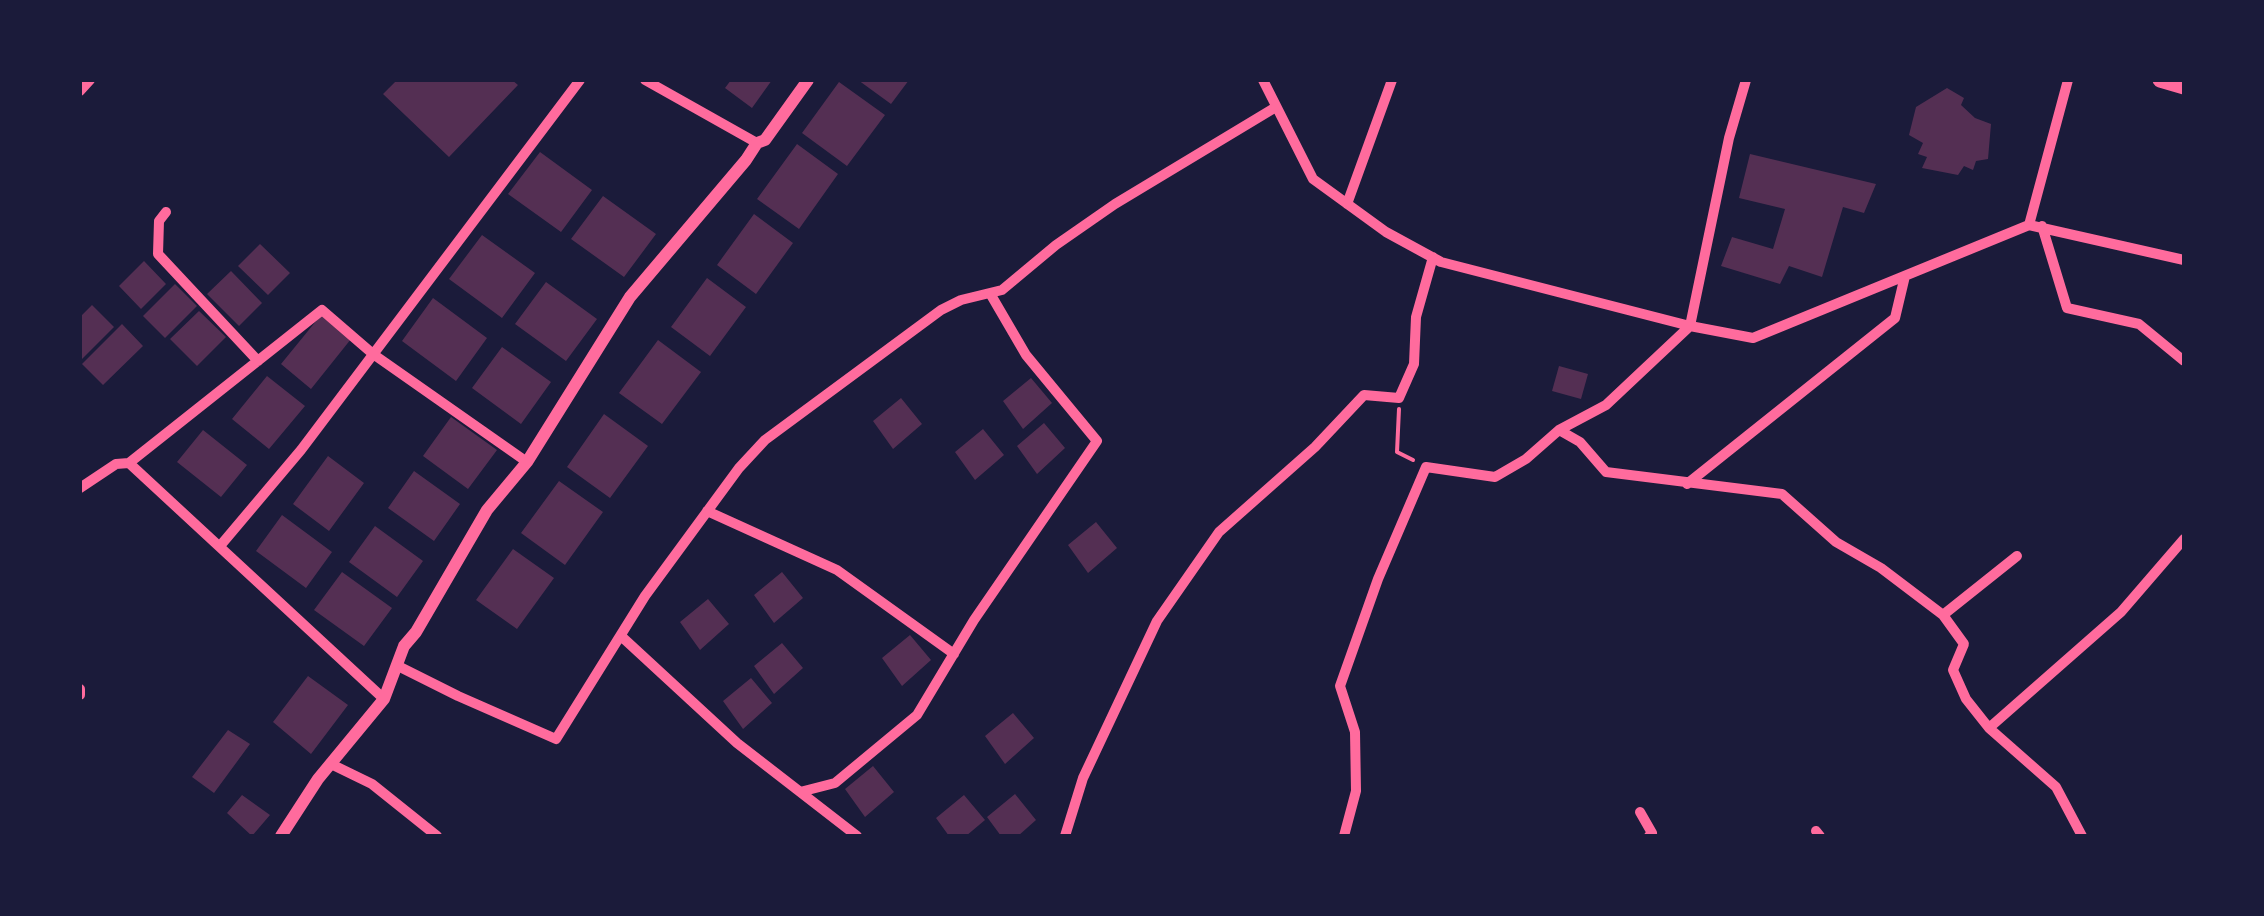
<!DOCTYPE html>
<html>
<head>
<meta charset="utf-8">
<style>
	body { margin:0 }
	#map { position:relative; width:2264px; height:916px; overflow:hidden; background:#1b1b3a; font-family:"Archivo Narrow",sans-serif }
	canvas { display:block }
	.frame { position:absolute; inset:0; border:82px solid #1b1b3a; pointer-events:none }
</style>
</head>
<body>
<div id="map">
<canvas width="2264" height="916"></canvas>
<div class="frame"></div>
</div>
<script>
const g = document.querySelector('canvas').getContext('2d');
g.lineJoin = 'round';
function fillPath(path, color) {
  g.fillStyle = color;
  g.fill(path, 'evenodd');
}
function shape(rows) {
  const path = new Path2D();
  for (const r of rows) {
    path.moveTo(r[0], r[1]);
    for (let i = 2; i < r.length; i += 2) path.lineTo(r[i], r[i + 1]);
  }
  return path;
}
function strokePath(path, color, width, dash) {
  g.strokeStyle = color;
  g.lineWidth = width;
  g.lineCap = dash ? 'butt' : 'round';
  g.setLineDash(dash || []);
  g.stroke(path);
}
const building = shape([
	[397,80,512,80,518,85,449,157,383,94],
	[731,80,772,80,752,108,725,88],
	[858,80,909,80,891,104],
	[839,82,885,115,847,166,802,133],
	[1947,88,1964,98,1961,105,1975,118,1991,124,1988,159,1976,161,1973,170,1964,166,1958,175,1922,168,1927,157,1918,154,1923,143,1909,135,1916,107],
	[797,144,838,174,799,229,757,199],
	[540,152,592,190,561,232,508,194],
	[1750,154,1876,184,1864,213,1843,207,1822,277,1789,266,1780,284,1721,266,1732,237,1773,249,1785,209,1739,198],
	[603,196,656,234,624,277,571,239],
	[754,214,793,243,756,294,717,265],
	[482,235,535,273,502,318,449,279],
	[260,244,290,273,268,295,238,266],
	[144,261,166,284,141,309,119,286],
	[231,271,262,303,239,326,207,294],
	[707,278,746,307,710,356,671,327],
	[546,282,597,319,566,361,515,324],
	[175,284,197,306,165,338,143,316],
	[433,298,487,338,456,381,402,341],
	[92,305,114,327,80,361,80,317],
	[199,311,226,337,197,366,170,339],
	[321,315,351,339,311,389,281,364],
	[122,324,143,346,103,385,82,364],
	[658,340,701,372,662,424,619,393],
	[502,347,551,382,521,424,472,388],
	[1559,366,1588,374,1581,399,1552,391],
	[267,376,305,406,269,449,232,419],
	[1031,378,1052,403,1023,429,1003,401],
	[901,398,922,424,893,449,873,421],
	[604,414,648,446,610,498,567,467],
	[451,417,497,450,468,489,423,456],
	[1044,423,1065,448,1037,474,1017,446],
	[983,429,1004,455,975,480,955,452],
	[203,430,247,465,221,497,177,462],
	[328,456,364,483,329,531,293,504],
	[414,471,460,504,434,541,388,508],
	[559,481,603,512,565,565,521,533],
	[282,515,332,552,306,588,256,551],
	[1096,522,1117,548,1088,573,1068,545],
	[375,526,423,561,397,597,349,562],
	[513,549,554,578,517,629,476,600],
	[342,572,392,608,364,646,314,610],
	[782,572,803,598,774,623,754,595],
	[708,599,729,624,700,650,680,622],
	[910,635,931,660,902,686,882,658],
	[782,643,803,668,774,694,754,666],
	[308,676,348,705,311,754,273,722],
	[751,678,772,703,743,729,723,701],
	[1013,713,1034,738,1005,764,985,736],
	[228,730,250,744,214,793,192,777],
	[873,766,894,792,865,817,845,789],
	[1015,794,1036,820,1018,836,1001,836,987,817],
	[242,795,270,815,252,836,227,813],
	[964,795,985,820,966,836,949,836,936,818]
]);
const path = shape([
	[1399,409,1397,452,1413,460]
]);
const minor = shape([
	[645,80,757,143],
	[1263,80,1313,179,1386,232,1441,262,1690,326,1729,138,1746,80],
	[80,91,90,80],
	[1347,204,1392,80],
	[166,212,159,221,158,254,258,361],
	[2029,225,2068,80],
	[2042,226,2067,308,2139,324,2184,361],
	[1559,430,1580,442,1606,472,1782,494,1836,542,1881,568,1943,615,1964,644,1953,670,1966,699,1989,728,2056,787,2082,836],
	[129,463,384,699],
	[1687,484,1895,318,1905,276],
	[80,488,116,464,129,463,322,310,373,354,527,462],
	[707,511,837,570,954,654],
	[220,546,301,450,580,80],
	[1943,615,2017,556],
	[621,636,737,743,857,836],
	[398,666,458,696,556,739,645,596,739,468,765,440,941,310,961,300,1002,290,1056,245,1115,204,1276,107],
	[80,689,80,695],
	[1989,728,2121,612,2184,539],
	[333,765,372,784,437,836],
	[800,792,835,783,917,715,974,620,1097,441,1026,355,991,295],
	[1640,812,1652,833,1649,836],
	[1816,831,1820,836],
	[1065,836,1083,778,1157,621,1219,532,1315,447,1364,395,1399,398,1414,364,1416,317,1433,257],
	[1344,836,1356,791,1355,732,1340,686,1378,579,1426,467,1495,477,1526,459,1559,430,1606,405,1690,326,1753,338,2029,225,2184,260]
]);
const tertiary = shape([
	[281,836,318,779,384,699,404,646,416,632,487,510,527,462,630,297,746,160,757,143,765,140,808,80]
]);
const primary = shape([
	[2160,80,2184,87]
]);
fillPath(building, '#542f53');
strokePath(path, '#ff6b9d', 4);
strokePath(minor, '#ff6b9d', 10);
strokePath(tertiary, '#ff6b9d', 12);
strokePath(primary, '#ff6b9d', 15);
</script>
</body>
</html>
